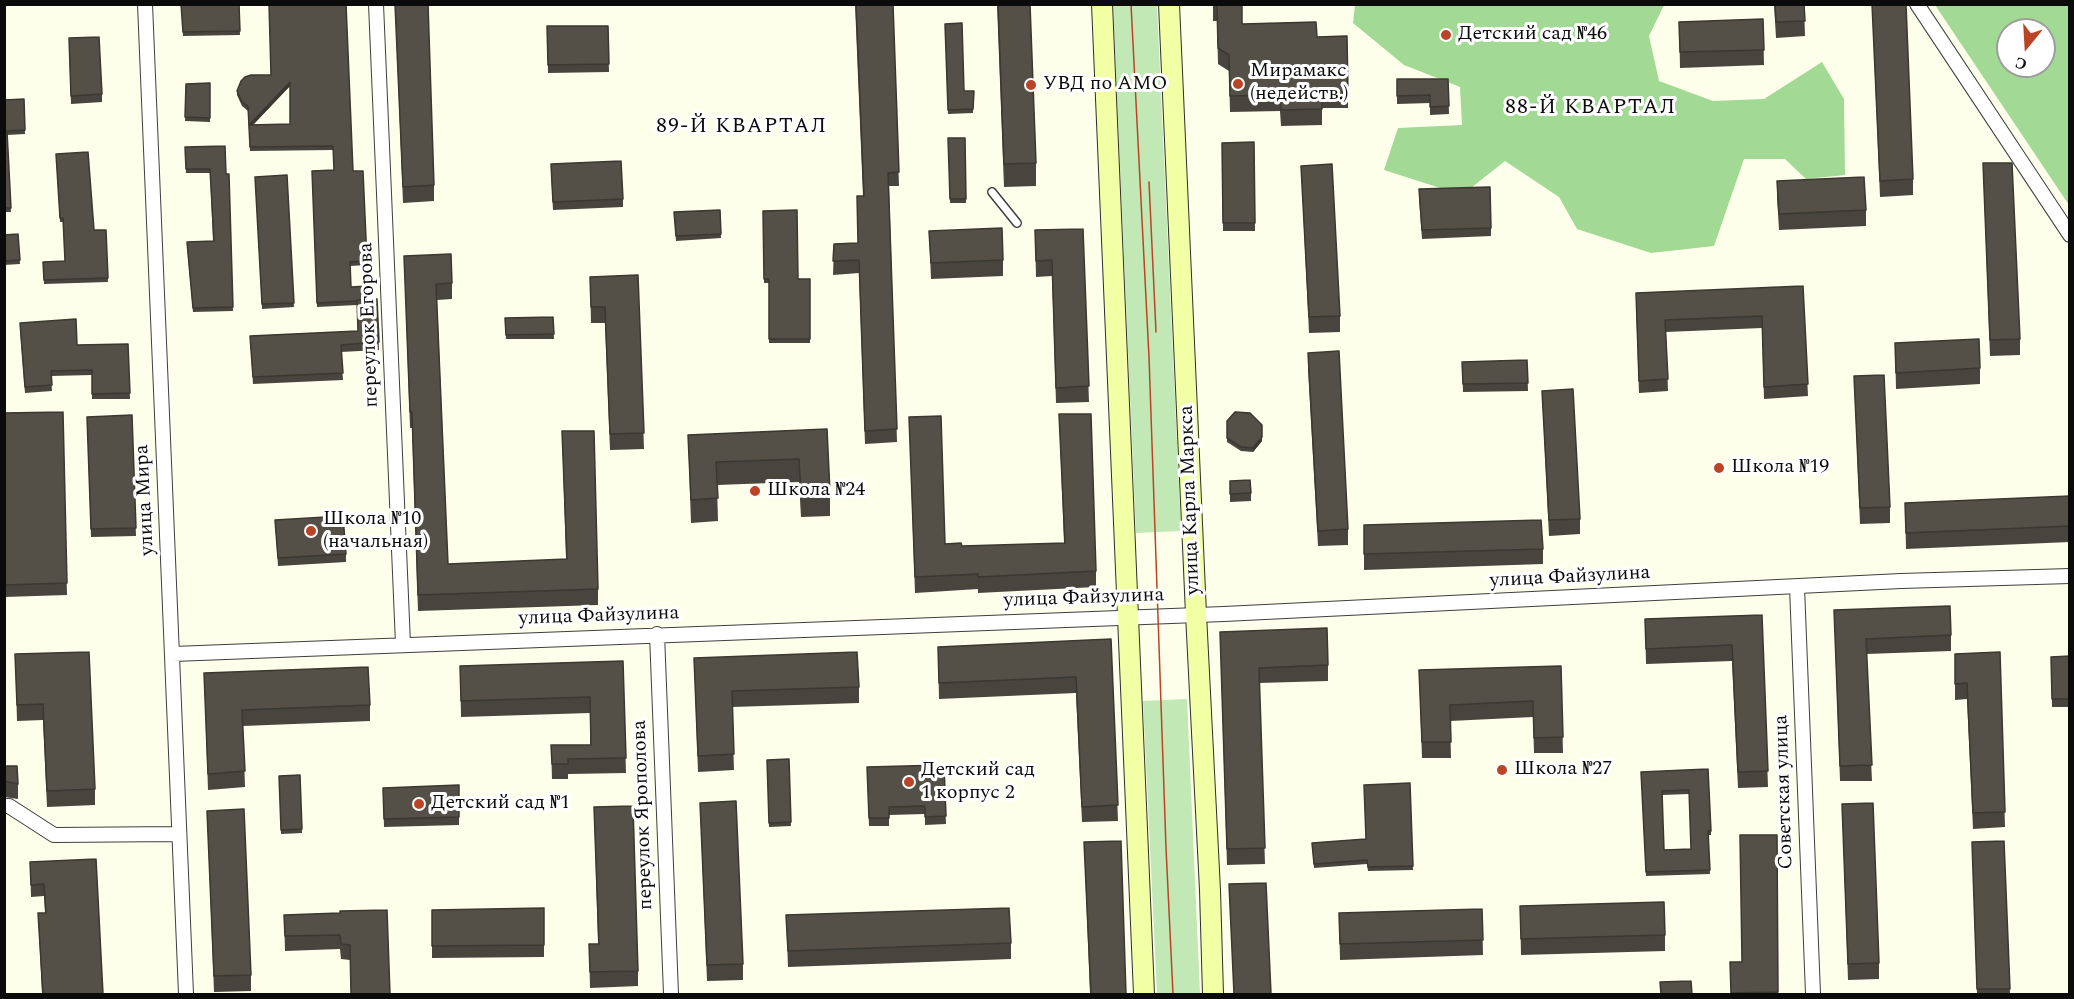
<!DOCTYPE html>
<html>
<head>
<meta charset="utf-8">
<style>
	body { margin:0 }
	#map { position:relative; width:2074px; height:999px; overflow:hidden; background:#feffea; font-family:Spectral,serif }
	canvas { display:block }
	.frame { position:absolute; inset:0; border:6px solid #0b0b0b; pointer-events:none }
	.north { position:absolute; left:1996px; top:18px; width:60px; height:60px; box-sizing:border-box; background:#fff; border:2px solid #9d9d9d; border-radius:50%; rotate:198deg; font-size:16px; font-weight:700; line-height:24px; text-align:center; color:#0b0b0b }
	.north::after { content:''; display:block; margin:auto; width:21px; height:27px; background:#ba4425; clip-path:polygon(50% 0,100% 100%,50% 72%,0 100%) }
</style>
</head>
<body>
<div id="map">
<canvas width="2074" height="999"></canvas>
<div class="frame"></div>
<div class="north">С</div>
</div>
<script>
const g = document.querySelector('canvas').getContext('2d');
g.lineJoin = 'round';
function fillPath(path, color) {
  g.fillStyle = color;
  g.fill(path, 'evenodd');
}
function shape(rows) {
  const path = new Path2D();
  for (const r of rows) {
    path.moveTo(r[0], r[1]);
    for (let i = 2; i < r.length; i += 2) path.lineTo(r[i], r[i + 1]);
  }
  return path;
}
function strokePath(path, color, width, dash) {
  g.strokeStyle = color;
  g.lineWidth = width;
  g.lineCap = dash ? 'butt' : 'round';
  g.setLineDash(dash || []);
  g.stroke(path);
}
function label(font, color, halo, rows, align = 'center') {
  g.font = font + ' Spectral,serif';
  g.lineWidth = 6;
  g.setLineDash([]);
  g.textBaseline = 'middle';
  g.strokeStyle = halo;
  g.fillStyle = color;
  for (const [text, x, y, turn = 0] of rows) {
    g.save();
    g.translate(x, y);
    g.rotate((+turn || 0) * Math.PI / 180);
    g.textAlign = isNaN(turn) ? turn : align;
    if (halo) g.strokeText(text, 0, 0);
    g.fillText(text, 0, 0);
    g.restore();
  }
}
const green = shape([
	[1113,5,1157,5,1181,531,1136,533],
	[1187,699,1200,994,1157,994,1143,701]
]);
const forest = shape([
	[1355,5,1664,5,1649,36,1659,81,1713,101,1764,99,1822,62,1844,99,1845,175,1806,179,1785,159,1744,159,1714,246,1651,253,1577,229,1559,197,1505,161,1462,195,1384,170,1398,128,1462,125,1460,87,1404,65,1353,23],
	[1935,5,2069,5,2069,205],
	[2008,30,2044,30,2044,66,2008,66]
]);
const service = shape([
	[992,192,1017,223]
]);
const minor = shape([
	[145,4,186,994],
	[376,4,403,644],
	[1917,4,2070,235],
	[1797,587,1813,994],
	[657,634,671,994],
	[173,654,1224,614,1901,581,2070,576],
	[4,806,9,806,54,835,178,834]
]);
const secondary = shape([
	[1102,4,1144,994],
	[1169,4,1196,614,1210,890,1213,994]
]);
const tram = shape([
	[1131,4,1149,357,1166,848,1173,994],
	[1149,182,1156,332]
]);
const wall = shape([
	[181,4,239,4,240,35,183,36],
	[269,4,353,171,367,265,350,266,351,287,368,299,377,299,379,350,341,352,343,380,253,384,250,336,358,331,357,305,317,307,312,171,334,170,333,150,250,151,248,111,242,106,237,95,237,91,271,75],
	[290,86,290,124,253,125],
	[395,4,434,185,434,201,403,203],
	[855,4,893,4,899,186,889,186,897,442,865,444,859,273,833,275,834,244,858,243,863,196],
	[997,4,1030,4,1036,163,1036,186,1004,187],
	[1213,4,1242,4,1242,24,1317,37,1348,92,1348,108,1322,108,1322,125,1281,126,1280,111,1230,112,1229,71,1218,64,1217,21,1213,21],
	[1774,4,1804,4,1805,36,1776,38],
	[1872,4,1913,179,1913,195,1880,197],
	[1763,19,1764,65,1680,68,1679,22],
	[945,24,964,91,974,91,973,113,948,114],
	[547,26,608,26,609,72,548,73],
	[69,46,102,94,102,102,71,104],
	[1397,79,1448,79,1449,114,1430,115,1430,103,1397,104],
	[186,84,210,118,210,122,185,121],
	[4,88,5,100,24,99,25,134,7,135,11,212,4,212],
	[948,138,965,138,966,203,950,203],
	[1254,142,1255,231,1223,231,1222,143],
	[185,147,226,174,229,174,233,311,193,312,187,246,213,241,210,173,186,173],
	[56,154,94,230,106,230,108,282,44,284,43,262,65,261,63,222,60,222],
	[1983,163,2020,339,2020,355,1990,356],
	[1301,166,1340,316,1340,332,1309,333],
	[551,172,623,199,623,207,553,210],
	[287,175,294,307,262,309,255,177],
	[1777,181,1866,210,1866,226,1779,230,1777,197],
	[1419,197,1491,228,1491,236,1422,239],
	[720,210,721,238,676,241,674,212],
	[763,211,798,279,810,279,810,343,769,343,769,283,764,283],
	[1083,229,1089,402,1056,403,1052,276,1036,277,1035,230],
	[929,231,1003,260,1003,276,931,279],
	[18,234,20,264,4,265,4,235],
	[404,256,452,283,452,299,437,300,448,564,566,559,562,431,598,589,598,605,418,611,412,428,410,428],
	[638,275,644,449,610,450,605,323,591,323,590,277],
	[1803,286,1808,396,1764,399,1762,328,1666,332,1668,391,1639,393,1636,305],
	[553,317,554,339,506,339,505,318],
	[20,329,77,345,128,344,130,399,92,399,92,375,51,376,52,391,25,393],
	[1895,343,1980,368,1980,384,1896,389],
	[1308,353,1348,529,1348,545,1318,546,1308,369],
	[1527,360,1528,391,1463,392,1462,362],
	[1854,376,1890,507,1890,523,1860,524],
	[1542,391,1580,519,1580,534,1549,536],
	[63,412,67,595,4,597,4,413],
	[1059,414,1096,571,1096,587,978,593,978,589,915,593,909,417,945,544,962,546,1064,543],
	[132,415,136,536,91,537,87,417],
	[827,429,830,493,830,516,801,517,799,482,717,485,718,521,691,523,688,435],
	[1227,438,1262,441,1253,452,1241,451,1227,442],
	[1230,481,1251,493,1251,501,1230,502],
	[2070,496,2070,542,1906,549,1905,503],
	[275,520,346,554,346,562,278,566],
	[1543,549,1543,564,1364,570,1364,554],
	[1834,610,1951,635,1951,651,1866,654,1872,781,1840,781],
	[1762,615,1768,787,1738,788,1732,661,1646,664,1645,619],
	[1220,632,1328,665,1328,681,1259,683,1265,864,1227,865],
	[1111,639,1118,821,1082,822,1076,693,939,699,938,647],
	[2000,652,2005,827,1973,829,1967,699,1955,700,1955,654],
	[15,654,95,789,95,805,47,807,43,720,17,721],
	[2070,656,2070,707,2052,707,2051,657],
	[694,658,859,687,859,703,732,707,734,770,698,772],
	[623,661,626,773,568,774,568,779,552,779,551,745,590,745,590,713,461,717,460,666],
	[1561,666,1563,753,1534,753,1533,717,1450,721,1451,758,1422,758,1419,670],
	[204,673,370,705,370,721,243,726,245,787,208,790],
	[789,759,791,826,769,827,767,760],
	[944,765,946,824,925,825,925,814,889,815,889,826,869,826,867,767],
	[4,766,18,784,18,799,4,797],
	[1708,769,1711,831,1711,835,1708,835,1710,874,1646,876,1641,772],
	[1689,794,1691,849,1664,850,1662,795],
	[300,775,302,833,281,834,279,776],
	[1410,783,1413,870,1368,871,1367,864,1314,868,1312,843,1366,839],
	[459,785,459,825,384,827,383,788],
	[700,803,743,964,743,980,707,981],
	[1842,804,1879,963,1879,979,1848,980],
	[594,807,638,971,638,986,590,988,589,944,598,944],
	[207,811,251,975,251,991,214,992],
	[1777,835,1778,994,1731,994,1730,962,1742,962],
	[2004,841,2010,994,1977,994,1972,842],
	[1084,842,1126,994,1090,994],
	[96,859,103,994,42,994,38,913,45,913,44,896,31,897,30,862],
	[1229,884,1271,994,1234,994],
	[1520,906,1665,935,1665,951,1521,955],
	[544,908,544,957,432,958,432,910],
	[1482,909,1483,955,1340,960,1339,913],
	[340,913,390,994,350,960,341,959,340,949,285,951,284,915],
	[786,915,1011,943,1011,959,788,967]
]);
const shadedWall = shape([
	[290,82,290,86,249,129,249,125],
	[1262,437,1262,441,1253,452,1253,448]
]);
const building = shape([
	[181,4,239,4,240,31,183,32,181,4],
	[269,4,346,4,353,171,363,171,367,261,350,262,351,287,368,286,368,299,357,300,357,301,317,303,312,171,334,170,333,146,250,147,248,106,242,102,237,91,241,81,245,77,251,75,271,75,269,4],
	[290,82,290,124,249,125,290,82],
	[395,4,428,4,434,185,403,187,395,4],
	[856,4,893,4,899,172,888,173,897,429,865,431,859,260,833,261,834,244,858,243,857,196,864,196,856,4],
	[998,4,1030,4,1036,163,1004,164,998,4],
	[1213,4,1242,4,1242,24,1316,22,1317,37,1347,36,1348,92,1322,93,1322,109,1281,110,1280,95,1230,96,1229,55,1218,48,1217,5,1213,4],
	[1775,4,1804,4,1805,21,1776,22,1775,4],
	[1872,4,1906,4,1913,179,1880,181,1872,4],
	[1763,19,1764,50,1680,52,1679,22,1763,19],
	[962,23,964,91,974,91,973,109,948,110,945,24,962,23],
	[547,26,608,26,609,64,548,65,547,26],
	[99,37,102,94,71,96,69,38,99,37],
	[1397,79,1448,79,1449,106,1430,107,1430,95,1397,96,1397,79],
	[210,83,210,118,185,117,186,84,210,83],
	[4,88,5,100,24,99,25,130,7,131,11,208,4,208,4,88],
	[948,138,965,138,966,199,950,199,948,138],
	[1254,142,1255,223,1223,223,1222,143,1254,142],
	[225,146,226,174,229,174,233,307,193,308,187,242,214,241,210,169,186,169,185,147,225,146],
	[88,152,94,230,106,230,108,278,44,280,43,262,65,261,63,218,60,218,56,154,88,152],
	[621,161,623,199,553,202,551,164,621,161],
	[1983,163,2012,163,2020,339,1990,340,1983,163],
	[1332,164,1340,316,1309,317,1301,166,1332,164],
	[287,175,294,303,262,304,255,177,287,175],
	[1864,177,1866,210,1779,214,1777,181,1864,177],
	[1490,187,1491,228,1422,230,1419,189,1490,187],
	[720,210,721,234,676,236,674,212,720,210],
	[797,210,798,279,810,279,810,339,769,339,769,279,764,279,763,211,797,210],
	[1002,228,1003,260,931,263,929,231,1002,228],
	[1083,229,1089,386,1056,388,1052,260,1036,261,1035,230,1083,229],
	[18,234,20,260,4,261,4,235,18,234],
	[451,254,452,283,436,284,448,564,567,559,562,431,594,431,598,589,418,595,412,412,410,412,404,256,451,254],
	[638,275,644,433,610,434,605,307,591,307,590,277,638,275],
	[1803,286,1808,384,1764,387,1762,316,1665,320,1668,379,1639,381,1636,293,1803,286],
	[377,299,379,342,341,345,343,373,253,377,250,336,358,331,357,300,377,299],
	[553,317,554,334,506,335,505,318,553,317],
	[76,319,77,345,128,344,130,393,92,394,92,370,51,371,52,385,25,387,20,323,76,319],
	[1979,339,1980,368,1896,373,1895,343,1979,339],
	[1339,351,1348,529,1318,531,1308,353,1339,351],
	[1527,360,1528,383,1463,384,1462,362,1527,360],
	[1884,375,1890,507,1860,508,1854,376,1884,375],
	[1573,389,1580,519,1549,520,1542,391,1573,389],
	[63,412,67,583,4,585,4,413,63,412],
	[1235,412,1250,413,1262,425,1262,437,1253,448,1241,447,1227,438,1227,421,1235,412],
	[1059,414,1091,414,1096,571,978,577,978,574,915,577,909,417,941,416,945,544,961,543,962,546,1065,543,1059,414],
	[132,415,136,528,91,529,87,417,132,415],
	[827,429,830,493,801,494,799,459,716,462,718,498,691,500,688,435,827,429],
	[1250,480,1251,493,1230,494,1230,481,1250,480],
	[2070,496,2070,526,1906,533,1905,503,2070,496],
	[343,516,346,554,278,558,275,520,343,516],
	[1541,520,1543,549,1364,554,1364,525,1541,520],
	[1950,606,1951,635,1866,639,1872,765,1840,766,1834,610,1950,606],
	[1762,615,1768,771,1738,772,1732,645,1646,649,1645,619,1762,615],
	[1327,628,1328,665,1259,668,1265,848,1227,849,1220,632,1327,628],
	[1111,639,1118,805,1082,807,1076,677,939,683,938,647,1111,639],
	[89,652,95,789,47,791,43,704,17,705,15,654,89,652],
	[857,652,859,687,732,691,734,754,698,756,694,658,857,652],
	[2000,652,2005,812,1973,813,1967,683,1955,684,1955,654,2000,652],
	[2070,656,2070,699,2052,699,2051,657,2070,656],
	[623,661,626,758,568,759,568,764,552,764,551,745,591,745,590,697,461,701,460,666,623,661],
	[1561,666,1563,737,1534,738,1533,701,1450,705,1451,742,1422,742,1419,670,1561,666],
	[368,667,370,705,242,710,245,771,208,774,204,673,368,667],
	[789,759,791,822,769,823,767,760,789,759],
	[944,765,946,816,925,817,925,806,889,807,889,818,869,818,867,767,944,765],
	[4,766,17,766,18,784,4,781,4,766],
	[1708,769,1711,831,1708,831,1710,870,1646,872,1641,772,1708,769],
	[1689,790,1691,849,1664,850,1662,791,1689,790],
	[300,775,302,829,281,830,279,776,300,775],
	[1410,783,1413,866,1368,867,1367,860,1314,864,1312,843,1366,839,1364,785,1410,783],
	[459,785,459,817,384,819,383,788,459,785],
	[736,801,743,964,707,965,700,803,736,801],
	[1873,803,1879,963,1848,964,1842,804,1873,803],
	[633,806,638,971,590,972,589,944,599,944,594,807,633,806],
	[244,809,251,975,214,976,207,811,244,809],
	[1740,835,1777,835,1778,992,1731,993,1730,962,1742,962,1740,835],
	[1121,841,1126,994,1091,994,1084,842,1121,841],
	[2004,841,2010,989,1977,989,1972,842,2004,841],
	[96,859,103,994,43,994,38,913,46,913,44,884,31,885,30,862,96,859],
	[1266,883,1271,994,1234,994,1229,884,1266,883],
	[1664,902,1665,935,1521,939,1520,906,1664,902],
	[544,908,544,945,432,946,432,910,544,908],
	[1009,908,1011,943,788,951,786,915,1009,908],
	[1482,909,1483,940,1340,944,1339,913,1482,909],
	[387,910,390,994,351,994,350,945,341,944,340,935,285,936,284,915,340,913,340,911,387,910],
	[1691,981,1692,994,1661,994,1660,982,1691,981]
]);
const markers = [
	[1446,35,6,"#ba4425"],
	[1238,84,6,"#ba4425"],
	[1031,85,6,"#ba4425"],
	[1719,468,6,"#ba4425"],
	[755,491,6,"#ba4425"],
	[311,531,6,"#ba4425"],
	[1502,770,6,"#ba4425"],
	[909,782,6,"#ba4425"],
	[419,804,6,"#ba4425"]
];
const poiNames = [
	["Детский сад №46",1458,35],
	["Мирамакс",1250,72],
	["(недейств.)",1250,95],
	["УВД по АМО",1043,85],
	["Школа №19",1731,468],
	["Школа №24",767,491],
	["Школа №10",323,520],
	["(начальная)",323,543],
	["Школа №27",1514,770],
	["Детский сад",921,771],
	["1 корпус 2",921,794],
	["Детский сад №1",431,804]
];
const streetNames = [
	["переулок Егорова",370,325,-92],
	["улица Мира",146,500,-93],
	["улица Карла Маркса",1191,500,-92],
	["улица Файзулина",1570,578,-3],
	["улица Файзулина",1084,599,-2],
	["улица Файзулина",599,617,-2],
	["Советская улица",1785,792,-92],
	["переулок Ярополова",644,815,-92]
];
const neighbourhoodNames = [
	["88-Й КВАРТАЛ",1591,109],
	["89-Й КВАРТАЛ",742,128]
];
fillPath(green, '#c2e8b5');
fillPath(forest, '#a2d994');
strokePath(service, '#3e3e3e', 10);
strokePath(minor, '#3e3e3e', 16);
strokePath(secondary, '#2d2d2d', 22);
strokePath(service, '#fff', 7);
strokePath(minor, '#fff', 14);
strokePath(secondary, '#f2ffa5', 20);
strokePath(tram, '#ba4425', 1.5);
fillPath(wall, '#48453e');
fillPath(shadedWall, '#3b3832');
fillPath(building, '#545048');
strokePath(building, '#3b3832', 1.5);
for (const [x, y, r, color] of markers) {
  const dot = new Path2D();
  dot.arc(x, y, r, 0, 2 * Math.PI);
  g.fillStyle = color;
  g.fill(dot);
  strokePath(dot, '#fff', 2);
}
label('20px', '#0b0b0b', '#fff', poiNames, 'left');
label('20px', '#0b0b0b', '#fff', streetNames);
g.letterSpacing = '1.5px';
label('21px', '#0b0b0b', '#fff', neighbourhoodNames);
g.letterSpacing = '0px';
</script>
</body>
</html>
